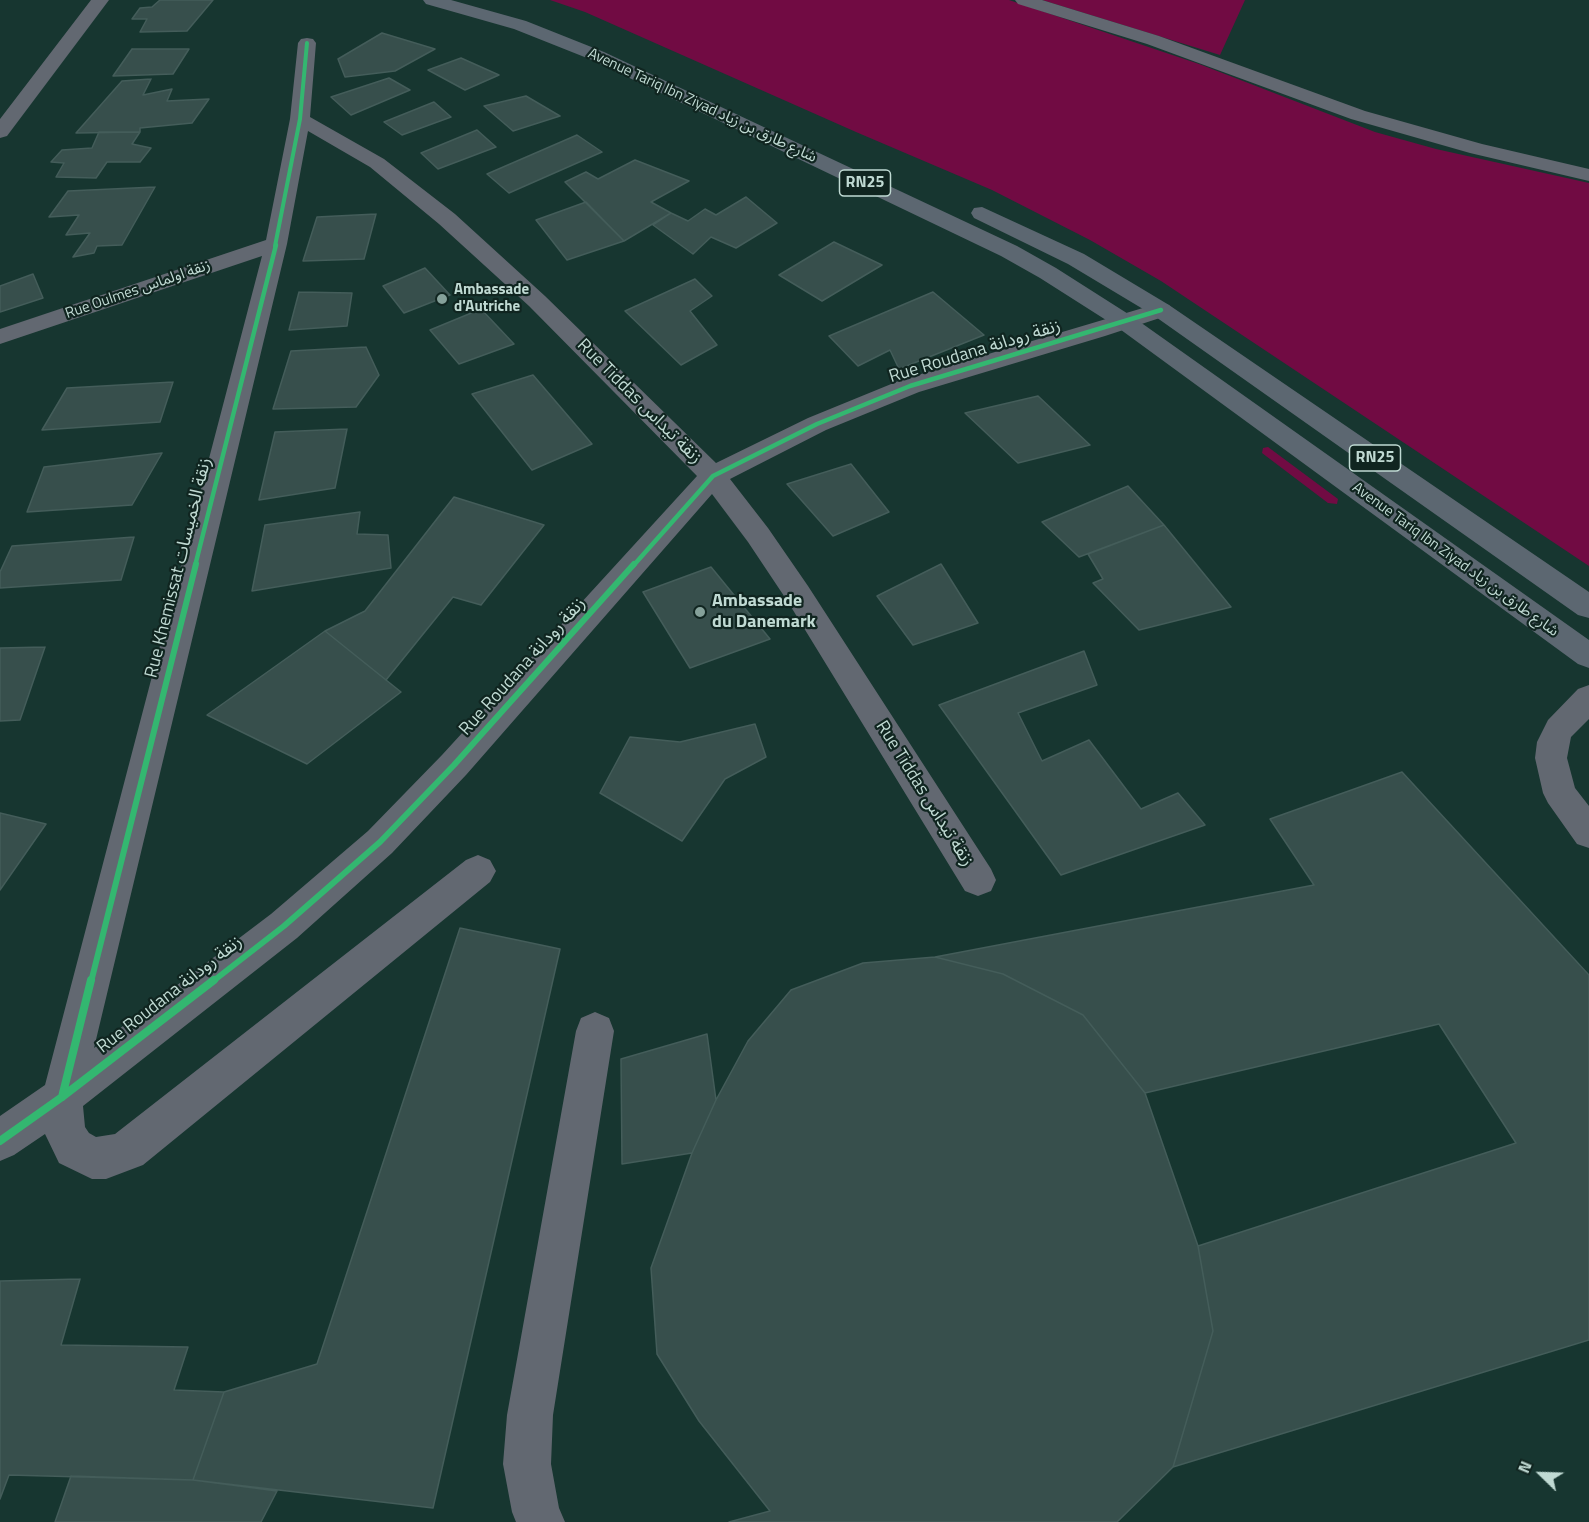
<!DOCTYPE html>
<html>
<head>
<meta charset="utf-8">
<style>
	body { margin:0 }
	#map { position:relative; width:1589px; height:1522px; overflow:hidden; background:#173630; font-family:"Titillium Web",sans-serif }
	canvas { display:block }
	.north { position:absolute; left:1511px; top:1444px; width:60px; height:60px; -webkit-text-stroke:4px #102520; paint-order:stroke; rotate:293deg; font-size:16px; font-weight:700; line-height:24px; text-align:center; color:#c0dad3 }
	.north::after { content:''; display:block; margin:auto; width:21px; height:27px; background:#c0dad3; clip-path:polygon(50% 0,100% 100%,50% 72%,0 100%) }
</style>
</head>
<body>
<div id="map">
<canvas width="1589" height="1522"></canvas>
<div class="north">N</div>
</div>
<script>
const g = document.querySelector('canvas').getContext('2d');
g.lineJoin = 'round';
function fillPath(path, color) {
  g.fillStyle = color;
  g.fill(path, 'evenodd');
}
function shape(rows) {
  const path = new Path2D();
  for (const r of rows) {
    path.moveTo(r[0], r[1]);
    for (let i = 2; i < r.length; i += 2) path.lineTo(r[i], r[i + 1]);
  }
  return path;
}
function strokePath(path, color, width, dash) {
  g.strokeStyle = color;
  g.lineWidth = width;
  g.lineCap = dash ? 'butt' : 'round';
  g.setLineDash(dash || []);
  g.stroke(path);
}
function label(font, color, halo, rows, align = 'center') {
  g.font = font + ' "Titillium Web","Noto Sans Arabic",sans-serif';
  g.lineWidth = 4.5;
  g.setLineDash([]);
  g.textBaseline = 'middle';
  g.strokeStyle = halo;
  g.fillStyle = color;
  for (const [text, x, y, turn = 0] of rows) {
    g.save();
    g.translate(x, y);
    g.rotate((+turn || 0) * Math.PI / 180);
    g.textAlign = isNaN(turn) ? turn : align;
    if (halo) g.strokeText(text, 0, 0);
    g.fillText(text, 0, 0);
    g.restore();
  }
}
const green = shape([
	[550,0,1009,0,1199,64,1375,132,1436,149,1589,183,1589,566,1161,281,1090,240,992,190,856,132,585,12],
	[1042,0,1245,0,1220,55],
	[1268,447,1338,499,1337,504,1328,503,1262,453,1263,448]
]);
const building = shape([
	[160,0,213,0,187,31,140,32,147,19,132,19,140,8,152,7,160,0],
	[382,33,435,49,395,71,345,77,338,59,382,33],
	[132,49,189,49,173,74,113,76,132,49],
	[461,58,499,75,465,90,428,70,461,58],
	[389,78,410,90,351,115,331,97,389,78],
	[151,79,143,95,172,89,167,101,209,99,192,123,140,128,140,132,76,133,122,81,151,79],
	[526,96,560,116,513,131,484,106,526,96],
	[434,102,451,117,402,135,384,122,434,102],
	[477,130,496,147,438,169,421,153,477,130],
	[99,132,140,132,132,144,151,148,140,162,107,162,96,178,56,177,64,163,51,162,62,150,92,148,99,132],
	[577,135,602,152,509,193,487,174,577,135],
	[635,160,689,181,651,202,671,213,624,241,565,182,586,172,598,179,635,160],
	[155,187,122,245,97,246,94,253,73,257,90,233,66,235,79,215,49,217,68,191,155,187],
	[746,197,777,223,736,248,711,237,693,254,653,225,671,213,688,221,705,209,716,215,746,197],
	[586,202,624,241,567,260,536,220,586,202],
	[376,214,364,259,303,261,317,217,376,214],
	[834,242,882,265,822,301,779,275,834,242],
	[425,268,450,295,404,313,383,286,425,268],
	[33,274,43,298,0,312,0,286,33,274],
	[695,279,712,296,690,311,717,345,681,365,625,311,695,279],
	[299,292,352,293,347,326,289,330,299,292],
	[933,292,984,335,899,369,890,350,858,366,829,336,933,292],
	[481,309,514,344,459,364,430,330,481,309],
	[366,347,379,375,356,407,273,409,291,351,366,347],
	[533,375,592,444,532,470,472,394,533,375],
	[173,382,160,422,42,430,67,388,173,382],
	[1038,396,1090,445,1018,463,965,413,1038,396],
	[347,429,335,488,259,500,275,432,347,429],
	[162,453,132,505,27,512,44,467,162,453],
	[851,464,889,512,833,536,787,484,851,464],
	[1128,486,1164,525,1079,557,1042,522,1128,486],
	[454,497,544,525,481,605,453,597,386,680,325,631,365,611,454,497],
	[360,512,357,534,388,535,391,568,252,591,265,525,360,512],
	[1164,525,1231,607,1139,630,1093,583,1103,579,1088,554,1164,525],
	[134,537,121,580,0,588,0,572,12,546,134,537],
	[941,564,978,623,913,645,877,596,941,564],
	[711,567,770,639,690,668,643,592,711,567],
	[325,631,401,692,307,764,207,715,325,631],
	[45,647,20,720,0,721,0,648,45,647],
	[1084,651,1097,685,1018,713,1042,761,1089,740,1141,809,1178,793,1205,825,1061,875,939,705,1084,651],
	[755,724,766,757,725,779,682,841,600,793,630,737,680,742,755,724],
	[1402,772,1589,975,1589,1340,1173,1467,1213,1331,1198,1246,1516,1143,1439,1024,1145,1093,1083,1015,1003,974,935,957,1314,885,1270,819,1402,772],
	[0,813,46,824,0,890,0,813],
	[460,928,560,949,433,1508,193,1480,224,1392,317,1364,460,928],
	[935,957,1003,974,1083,1015,1145,1093,1198,1246,1213,1331,1173,1467,1117,1522,729,1522,770,1511,699,1421,657,1354,651,1268,692,1153,716,1100,748,1041,791,990,863,963,935,957],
	[707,1034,716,1100,692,1153,622,1164,621,1059,707,1034],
	[80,1279,61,1345,188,1347,174,1390,224,1392,193,1480,9,1475,0,1499,0,1281,80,1279],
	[71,1476,193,1480,277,1491,261,1522,55,1522,71,1476]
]);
const minor = shape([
	[91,0,109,0,7,136,0,138,0,119,91,0],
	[1015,0,1042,0,1159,36,1365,111,1482,144,1589,169,1589,181,1470,153,1351,119,1147,44,1018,4,1015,0],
	[307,38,313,39,316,43,310,117,384,159,455,214,545,296,716,463,808,418,901,380,1153,305,1161,303,1169,305,1173,310,1169,315,1105,336,919,392,826,430,730,479,768,528,808,586,991,869,996,880,991,891,978,896,965,891,788,602,748,542,712,494,466,775,392,853,297,938,83,1106,85,1127,89,1133,96,1137,115,1134,466,860,478,855,490,860,496,871,490,882,143,1165,106,1179,92,1179,59,1163,45,1134,14,1155,0,1161,0,1116,45,1085,262,256,0,344,0,329,266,240,290,119,298,43,301,39,307,38],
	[308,131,370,167,439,224,529,306,697,476,442,755,368,831,271,914,94,1048,287,244,308,131],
	[1589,685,1589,719,1571,737,1567,758,1575,788,1589,806,1589,848,1577,844,1548,803,1543,793,1535,758,1537,742,1548,720,1578,689,1589,685],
	[595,1012,609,1018,614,1031,553,1415,551,1464,559,1508,565,1522,516,1522,512,1512,503,1464,507,1415,576,1031,581,1018,595,1012]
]);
const major = shape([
	[423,0,451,0,526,21,604,52,1017,246,1056,268,1133,317,1589,640,1589,668,1578,664,1117,327,1040,278,1001,256,592,60,514,29,426,4,423,0],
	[982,207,1084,254,1169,305,1589,592,1589,618,1578,615,1153,315,1068,264,974,218,971,213,974,208,982,207]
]);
const cyclewayFar3 = shape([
	[275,246,300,119,307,43]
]);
const cyclewayFar2 = shape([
	[195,566,276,245],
	[633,566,713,476,817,424,910,386,1161,310]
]);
const cyclewayFar1 = shape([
	[91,982,196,564],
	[212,982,284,926,380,842,454,765,634,564]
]);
const cycleway = shape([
	[62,1097,91,980],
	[0,1141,62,1097,214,980]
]);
const markers = [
	[442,299,6,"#85a19a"],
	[700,612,6,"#85a19a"]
];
const farStreetnames = [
	["Avenue Tariq Ibn Ziyad شارع طارق بن زياد",702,106,25],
	["Rue Oulmes زنقة اولماس",138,290,-19],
	["Avenue Tariq Ibn Ziyad شارع طارق بن زياد",1455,560,36]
];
const farPoinames = [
	["Ambassade",454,290],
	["d'Autriche",454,307]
];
const shields = [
	[865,183,51],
	[1375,458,51]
];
const shieldNames = [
	["RN25",865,183],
	["RN25",1375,458]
];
const streetNames = [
	["Rue Roudana زنقة رودانة",975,352,-17],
	["Rue Tiddas زنقة تيداس",639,402,45],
	["Rue Khemissat زنقة الخميسات",179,568,-76],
	["Rue Roudana زنقة رودانة",523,667,-48],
	["Rue Tiddas زنقة تيداس",924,794,58],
	["Rue Roudana زنقة رودانة",170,995,-38]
];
const poiNames = [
	["Ambassade",712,602],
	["du Danemark",712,623]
];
fillPath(green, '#710b43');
fillPath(building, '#374f4c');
strokePath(building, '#445d5a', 1.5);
fillPath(minor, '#626871');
fillPath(major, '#5c6771');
strokePath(cyclewayFar3, '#33b770', 4);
strokePath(cyclewayFar2, '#33b770', 4.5);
strokePath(cyclewayFar1, '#33b770', 6);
strokePath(cycleway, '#33b770', 8);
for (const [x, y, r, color] of markers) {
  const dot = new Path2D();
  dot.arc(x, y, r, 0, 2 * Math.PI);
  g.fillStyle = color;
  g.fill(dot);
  strokePath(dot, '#102520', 2);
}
label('15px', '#c0dad3', '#102520', farStreetnames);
label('bold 15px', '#c0dad3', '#102520', farPoinames, 'left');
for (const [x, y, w] of shields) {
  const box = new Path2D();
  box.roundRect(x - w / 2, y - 13, w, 26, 4.5);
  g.fillStyle = '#102520';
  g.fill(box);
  strokePath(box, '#c0dad3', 1.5);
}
label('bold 16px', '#c0dad3', null, shieldNames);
label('18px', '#c0dad3', '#102520', streetNames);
label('bold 18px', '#c0dad3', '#102520', poiNames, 'left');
</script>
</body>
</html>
